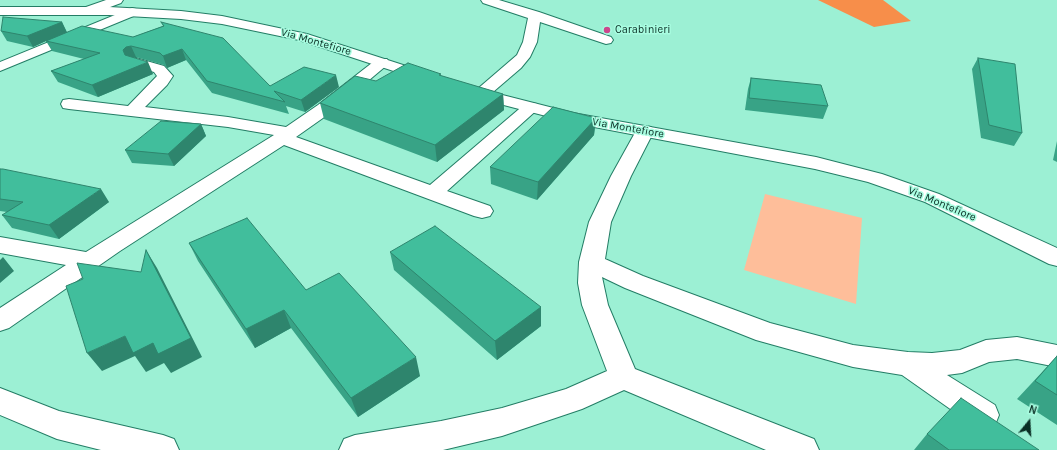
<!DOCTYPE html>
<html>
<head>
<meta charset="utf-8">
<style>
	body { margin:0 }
	#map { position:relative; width:1057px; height:450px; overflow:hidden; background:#9cf0d4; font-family:Karla,sans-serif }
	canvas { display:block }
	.north { position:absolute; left:1009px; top:402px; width:40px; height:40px; -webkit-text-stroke:3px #a9fde1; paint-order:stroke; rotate:18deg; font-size:11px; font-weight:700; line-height:16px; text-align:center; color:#0a2f25 }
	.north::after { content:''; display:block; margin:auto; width:14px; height:18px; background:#0a2f25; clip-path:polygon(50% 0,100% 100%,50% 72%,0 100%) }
</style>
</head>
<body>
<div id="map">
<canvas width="1057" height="450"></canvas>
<div class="north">N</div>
</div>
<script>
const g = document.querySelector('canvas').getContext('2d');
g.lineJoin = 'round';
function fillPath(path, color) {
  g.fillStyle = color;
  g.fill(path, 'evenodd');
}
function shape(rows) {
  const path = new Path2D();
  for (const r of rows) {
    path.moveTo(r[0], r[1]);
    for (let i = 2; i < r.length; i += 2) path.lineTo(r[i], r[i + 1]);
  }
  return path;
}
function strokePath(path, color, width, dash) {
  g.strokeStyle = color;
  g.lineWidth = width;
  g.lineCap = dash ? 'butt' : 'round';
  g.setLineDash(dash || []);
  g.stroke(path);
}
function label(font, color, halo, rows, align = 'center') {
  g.font = font + ' Karla,sans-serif';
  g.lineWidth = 3;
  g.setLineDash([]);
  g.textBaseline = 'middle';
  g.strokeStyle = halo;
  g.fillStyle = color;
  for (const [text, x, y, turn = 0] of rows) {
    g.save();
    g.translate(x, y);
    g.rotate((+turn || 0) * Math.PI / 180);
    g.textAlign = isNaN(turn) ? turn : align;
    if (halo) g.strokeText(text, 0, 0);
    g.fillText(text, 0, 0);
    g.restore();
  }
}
const green = shape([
	[765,194,862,218,856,304,744,270]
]);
const forest = shape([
	[818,0,883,0,911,21,874,27]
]);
const minor = shape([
	[106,0,123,0,121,3,94,13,90,14,84,10,86,7,106,0],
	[481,0,499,0,539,12,611,37,613,40,611,43,606,44,540,22,537,42,530,57,521,68,486,98,480,100,474,98,472,95,474,92,517,55,523,42,528,18,483,3,481,0],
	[132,8,136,9,138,12,136,15,0,71,0,62,132,8],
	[136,58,164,66,173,76,167,85,145,107,228,117,286,127,318,105,377,59,387,59,389,62,387,65,330,113,296,137,430,185,525,104,531,103,537,104,539,108,447,191,490,206,493,211,490,216,482,218,474,216,284,145,120,251,9,328,0,331,0,308,66,265,0,253,0,237,86,252,274,135,228,127,69,109,63,108,61,104,63,100,69,99,128,106,157,76,154,72,131,65,129,62,131,59,136,58],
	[645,126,651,127,654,131,631,176,611,222,605,259,643,276,770,323,853,345,908,352,932,353,960,350,986,340,1017,337,1057,345,1057,367,1017,359,989,362,962,373,947,375,995,405,999,415,995,425,984,429,973,425,902,375,853,367,756,340,625,288,602,277,608,305,635,369,814,439,819,450,766,450,624,390,582,409,502,436,443,450,339,450,344,439,355,435,441,421,502,408,566,389,607,371,582,305,578,283,579,262,589,222,611,176,636,131,639,127,645,126],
	[0,388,59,411,163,435,174,439,179,450,101,450,57,439,0,415,0,388]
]);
const secondary = shape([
	[0,7,109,7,181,11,222,16,307,34,434,75,437,78,434,81,424,81,299,40,222,24,181,19,109,15,0,15,0,7],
	[475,88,573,113,816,157,882,174,939,194,1057,248,1057,266,1049,264,925,202,868,182,815,169,573,123,469,96,467,93,469,90,475,88]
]);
const wall = shape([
	[62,22,67,32,133,37,163,26,161,22,270,86,339,87,305,112,286,106,289,114,212,93,186,60,167,68,164,65,136,57,132,57,153,74,98,97,58,82,51,71,84,59,52,51,46,41,33,47,7,41,1,31],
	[978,58,1022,133,1014,146,981,138,972,69],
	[441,76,503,94,504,110,437,162,324,119,320,103,376,81],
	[751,78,828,106,823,119,745,110,748,89],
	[596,118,594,135,537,200,491,184,490,167],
	[201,124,206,136,174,166,132,163,125,150],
	[1057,141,1057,162,1053,160],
	[0,169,109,202,59,239,12,228,2,215,7,212,0,211],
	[189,243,306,290,420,376,358,417,291,328,255,348,198,261],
	[390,252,541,307,541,326,497,360,394,270],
	[1057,356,1057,425,1017,399],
	[927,434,1039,450,914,450]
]);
const shadedWall = shape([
	[62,22,67,33,46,41,33,47,27,36],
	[131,46,136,57,131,58,128,61,123,50,126,47],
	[182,49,186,60,167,68,163,56],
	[148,62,153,74,98,97,92,85],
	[336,75,339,87,305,112,301,100],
	[503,94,504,110,437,162,435,145],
	[596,118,594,135,537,200,538,182],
	[201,124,206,136,174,166,168,154],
	[101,189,109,202,59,239,49,225],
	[146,250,157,268,202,357,171,373,164,363,146,372,135,356,102,371,87,353,125,336,136,351],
	[3,257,14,271,0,283,0,260],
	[541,307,541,326,497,360,495,341],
	[284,310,291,328,255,348,246,329],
	[416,357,420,376,358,417,351,398]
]);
const building = shape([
	[3,17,62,22,27,36,1,31,3,17],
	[161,22,223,38,270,86,304,67,336,75,301,100,274,91,285,102,207,81,182,49,163,56,160,53,131,46,126,47,123,50,125,55,148,62,92,85,51,71,100,53,46,41,82,26,133,37,164,26,161,22],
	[978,58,1015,64,1022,133,989,125,978,58],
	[408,63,441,74,439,75,503,94,435,145,320,103,355,76,376,81,408,63],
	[751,78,821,85,828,106,749,98,751,78],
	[553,107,596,118,538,182,490,167,553,107],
	[161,121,201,124,168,154,125,150,161,121],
	[0,169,3,169,101,189,49,225,2,215,23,202,0,199,0,169],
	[247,218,306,290,339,273,416,357,351,398,284,310,246,329,189,243,247,218],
	[435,226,541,307,495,341,390,252,435,226],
	[146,250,191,338,158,354,153,343,133,353,125,336,87,353,66,286,83,279,77,263,141,272,146,250],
	[1057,356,1057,395,1035,381,1057,356],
	[961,398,1039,450,949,450,927,434,961,398]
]);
const markers = [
	[607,30,4,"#cb478c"]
];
const farPoinames = [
	["Carabinieri",615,30]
];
const farStreetnames = [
	["Via Montefiore",316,42,16],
	["Via Montefiore",628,128,10],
	["Via Montefiore",942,204,23]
];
fillPath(green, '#febe9a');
fillPath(forest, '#f78e4a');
strokePath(minor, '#237d65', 2);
strokePath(secondary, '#237d65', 2);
fillPath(minor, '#fff');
fillPath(secondary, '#fff');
fillPath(wall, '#38a386');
fillPath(shadedWall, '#2e856d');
fillPath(building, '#41be9c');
strokePath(building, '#2e856d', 1);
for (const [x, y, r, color] of markers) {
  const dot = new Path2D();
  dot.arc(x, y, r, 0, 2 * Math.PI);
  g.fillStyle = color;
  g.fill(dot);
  strokePath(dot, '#a9fde1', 1.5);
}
label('11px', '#0a2f25', '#a9fde1', farPoinames, 'left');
label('11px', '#0a2f25', '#a9fde1', farStreetnames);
</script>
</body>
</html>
